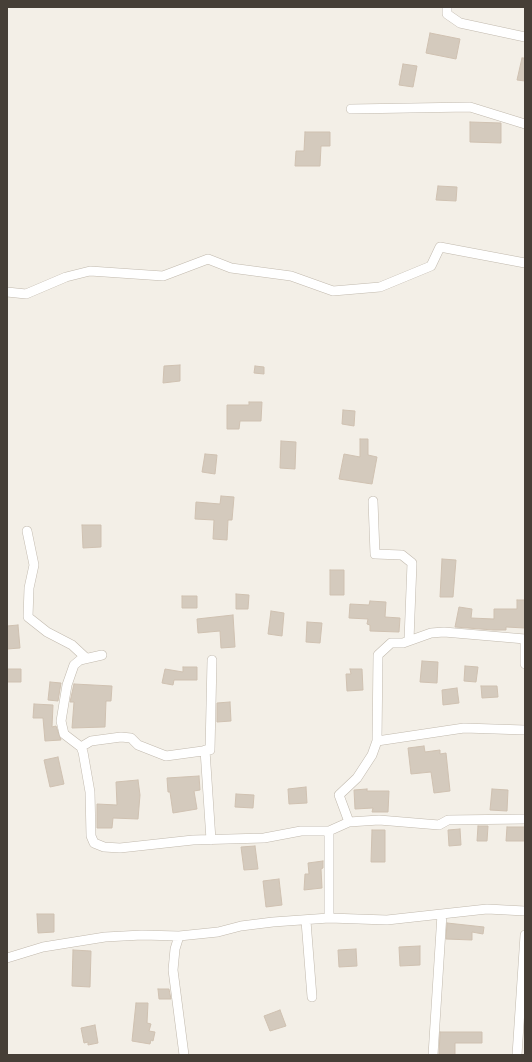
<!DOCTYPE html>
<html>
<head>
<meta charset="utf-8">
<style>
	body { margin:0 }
	#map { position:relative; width:532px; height:1062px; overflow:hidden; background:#f3efe7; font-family:Mulish,sans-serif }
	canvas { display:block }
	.frame { position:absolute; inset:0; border:8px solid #463f37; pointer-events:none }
</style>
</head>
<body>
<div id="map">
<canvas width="532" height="1062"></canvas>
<div class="frame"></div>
</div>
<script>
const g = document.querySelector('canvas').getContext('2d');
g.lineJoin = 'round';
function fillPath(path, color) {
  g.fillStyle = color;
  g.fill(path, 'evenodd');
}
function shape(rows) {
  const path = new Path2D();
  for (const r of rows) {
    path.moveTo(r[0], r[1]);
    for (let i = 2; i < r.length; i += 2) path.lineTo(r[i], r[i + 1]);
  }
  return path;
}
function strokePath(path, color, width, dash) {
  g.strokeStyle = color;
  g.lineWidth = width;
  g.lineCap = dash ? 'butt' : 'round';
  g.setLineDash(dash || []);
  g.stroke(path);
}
const building = shape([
	[430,33,460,39,456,59,426,53,430,33],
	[522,58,525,58,525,81,517,80,522,58],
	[403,64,417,66,413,87,399,85,403,64],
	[470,122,501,123,501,143,470,142,470,122],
	[305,132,330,132,330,146,321,146,320,166,295,166,296,151,304,151,305,132],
	[438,186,457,187,456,201,436,200,438,186],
	[180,365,180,381,163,383,164,366,180,365],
	[255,366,264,367,264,374,254,373,255,366],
	[249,402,262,402,261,421,240,421,239,429,227,429,227,405,249,405,249,402],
	[343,410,355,411,354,426,342,424,343,410],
	[360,439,368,439,368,455,377,457,372,484,339,479,344,454,360,457,360,439],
	[281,441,296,442,295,469,280,468,281,441],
	[205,454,217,455,215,474,202,472,205,454],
	[221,496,234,497,232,520,228,520,227,540,213,539,214,520,195,519,196,502,220,504,221,496],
	[82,525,101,525,101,547,83,548,82,525],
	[442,559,456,560,453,597,440,597,442,559],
	[330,570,344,570,344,595,330,595,330,570],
	[236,594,249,595,248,609,236,609,236,594],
	[182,596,197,596,197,608,182,608,182,596],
	[517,600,525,600,525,628,506,627,506,630,493,630,455,627,459,607,472,609,471,618,494,619,494,609,517,609,517,600],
	[370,601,386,602,385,617,400,618,399,632,370,631,370,625,367,624,368,619,349,618,350,604,369,605,370,601],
	[271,611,284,613,282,636,268,634,271,611],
	[233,615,235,647,221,648,220,631,198,633,197,619,233,615],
	[307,622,322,623,320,643,306,642,307,622],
	[18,625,20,648,7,649,7,626,18,625],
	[422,661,438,662,437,683,420,682,422,661],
	[465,666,478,667,476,682,464,681,465,666],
	[183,667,197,667,197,680,174,680,173,685,162,683,165,669,183,672,183,667],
	[7,669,21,669,21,682,7,682,7,669],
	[350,669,362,669,363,690,347,691,346,674,351,674,350,669],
	[50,682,61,683,58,701,48,700,50,682],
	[74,684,112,686,111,701,106,701,105,727,72,728,74,702,70,702,74,684],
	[481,686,497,686,498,697,482,698,481,686],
	[457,688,459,703,443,705,442,690,457,688],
	[230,702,231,721,217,722,217,703,230,702],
	[34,704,53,705,52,727,56,726,61,740,45,741,43,718,33,718,34,704],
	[424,746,425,752,440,750,440,754,446,753,450,791,434,793,431,772,411,774,408,748,424,746],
	[58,757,64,784,50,787,44,760,58,757],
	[199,776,200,790,194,791,197,809,173,813,170,792,168,792,167,778,199,776],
	[138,780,140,795,138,819,113,818,112,828,97,828,97,804,117,805,116,782,138,780],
	[306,787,307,803,289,804,288,789,306,787],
	[367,789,367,791,389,791,388,812,372,812,373,808,355,809,354,790,367,789],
	[492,789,508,790,507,811,490,810,492,789],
	[236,794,254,795,253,808,235,807,236,794],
	[478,826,488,826,487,841,477,841,478,826],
	[507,827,525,827,525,841,506,841,507,827],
	[460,829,461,845,449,846,448,830,460,829],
	[372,830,385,830,385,862,371,862,372,830],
	[255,846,258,869,244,870,241,847,255,846],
	[323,861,323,868,321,869,322,888,304,890,305,874,309,874,308,863,323,861],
	[279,879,282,905,266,907,263,881,279,879],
	[37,914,54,914,54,932,38,933,37,914],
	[447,923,484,927,483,934,472,932,472,940,446,939,447,923],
	[420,946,420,965,400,966,399,947,420,946],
	[356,949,357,966,339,967,338,950,356,949],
	[73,950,91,951,90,987,72,986,73,950],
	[158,989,169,989,171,999,159,999,158,989],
	[136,1003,148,1003,147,1023,151,1024,149,1031,155,1032,153,1041,151,1040,150,1044,132,1041,136,1003],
	[280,1010,286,1026,270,1031,264,1016,280,1010],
	[95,1025,98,1043,88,1045,88,1042,84,1043,81,1028,95,1025],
	[440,1032,482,1032,482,1043,455,1043,455,1055,439,1055,440,1032]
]);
const minor = shape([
	[447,7,447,14,460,23,525,37],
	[351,109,470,107,525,124],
	[7,292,26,294,66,277,90,271,163,276,208,259,231,268,291,276,333,291,380,287,431,266,440,247,525,263],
	[373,501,375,554,402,555,412,563,409,640],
	[27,531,34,565,29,588,28,617,47,632,72,645,86,658],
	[102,655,80,660,74,665,67,685,61,721,64,734,81,747,83,752,90,792,91,836,94,843,104,847,120,848,193,840,264,838,301,831,329,831,349,822,379,820,439,825,448,820,525,819],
	[377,741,464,728,525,730],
	[81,747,91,741,121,737,131,738,138,745,166,756,210,750,212,660],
	[205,750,211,840],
	[349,822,339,795,357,778,372,755,377,741,378,655,391,643,403,643,431,633,444,632,525,639,525,664],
	[329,831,329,918],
	[306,921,312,997],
	[179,936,175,949,173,970,184,1055],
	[7,958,43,947,105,937,142,935,179,936,218,932,241,926,273,922,329,918,387,920,487,909,525,911],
	[433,1055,442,914],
	[517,1055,525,935]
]);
fillPath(building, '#d4cabd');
strokePath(building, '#cfc1b1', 1);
strokePath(minor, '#c1b9ad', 10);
strokePath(minor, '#fff', 9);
</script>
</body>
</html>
